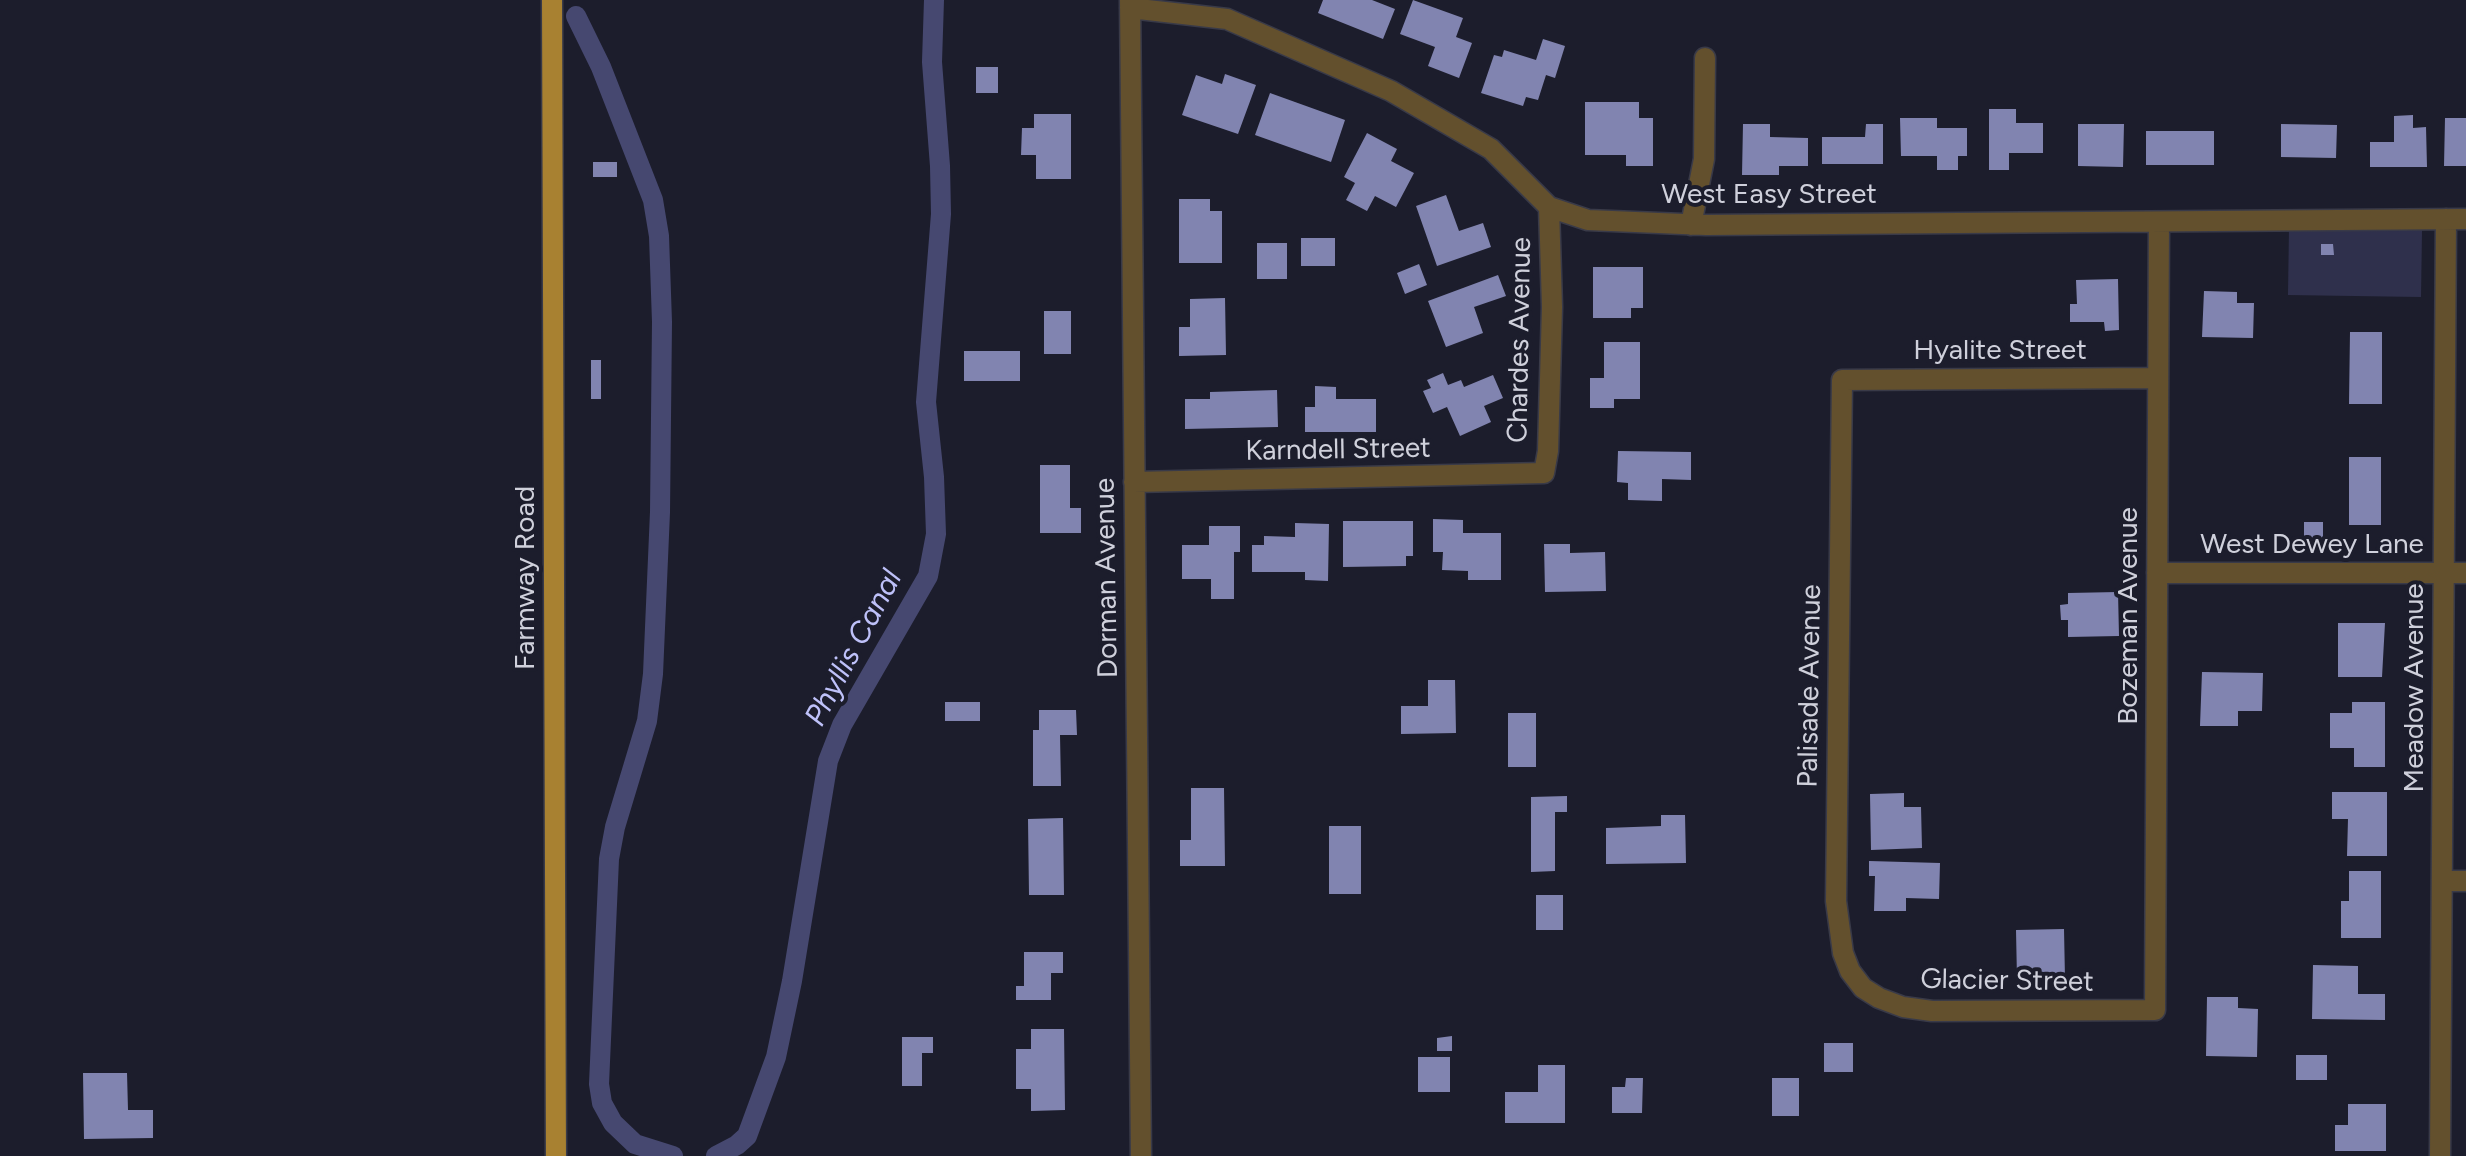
<!DOCTYPE html>
<html>
<head>
<meta charset="utf-8">
<style>
	body { margin:0 }
	canvas { display:block; background:#1c1d2c }
</style>
</head>
<body>
<canvas width="2466" height="1156"></canvas>
<script>
const g = document.querySelector('canvas').getContext('2d');
g.lineJoin = 'round';
function fillPath(path, color) {
  g.fillStyle = color;
  g.fill(path, 'evenodd');
}
function shape(rows) {
  const path = new Path2D();
  for (const r of rows) {
    path.moveTo(r[0], r[1]);
    for (let i = 2; i < r.length; i += 2) path.lineTo(r[i], r[i + 1]);
  }
  return path;
}
function strokePath(path, color, width, dash) {
  g.strokeStyle = color;
  g.lineWidth = width;
  g.lineCap = dash ? 'butt' : 'round';
  g.setLineDash(dash || []);
  g.stroke(path);
}
function label(font, color, halo, rows, align = 'center') {
  g.font = font + ' Figtree,sans-serif';
  g.lineWidth = 8;
  g.setLineDash([]);
  g.textBaseline = 'middle';
  g.strokeStyle = halo;
  g.fillStyle = color;
  for (const [text, x, y, turn = 0] of rows) {
    g.save();
    g.translate(x, y);
    g.rotate((+turn || 0) * Math.PI / 180);
    g.textAlign = isNaN(turn) ? turn : align;
    if (halo) g.strokeText(text, 0, 0);
    g.fillText(text, 0, 0);
    g.restore();
  }
}
const green = shape([
	[2289,228,2422,230,2421,297,2288,295]
]);
const canal = shape([
	[576,16,601,67,653,200,659,236,662,322,660,512,653,674,647,721,615,827,609,859,599,1084,602,1103,613,1123,635,1144,673,1156],
	[716,1156,737,1145,747,1136,776,1057,792,981,828,761,842,725,928,576,936,534,934,477,926,402,941,214,940,166,932,62,934,0]
]);
const building = shape([
	[1323,0,1372,0,1395,9,1383,39,1318,13],
	[1413,0,1463,18,1456,37,1472,43,1459,78,1428,66,1435,47,1400,34],
	[1543,39,1565,46,1555,78,1546,75,1538,100,1526,97,1523,106,1481,93,1494,55,1502,57,1504,50,1536,60],
	[976,67,998,67,998,93,976,93],
	[1225,74,1256,85,1238,134,1182,115,1196,75,1222,84],
	[1270,93,1345,120,1331,162,1255,135],
	[1585,102,1639,102,1639,118,1653,118,1653,166,1626,166,1626,155,1585,155],
	[1989,109,2016,109,2016,123,2043,123,2043,153,2009,153,2009,170,1989,170],
	[1034,114,1071,114,1071,179,1036,179,1036,155,1021,155,1022,128,1034,128],
	[2413,115,2413,128,2426,127,2427,167,2370,167,2370,142,2394,142,2394,116],
	[1900,118,1937,118,1937,128,1967,128,1967,156,1958,156,1958,170,1937,170,1937,156,1901,156],
	[2445,118,2466,118,2466,166,2444,166],
	[1743,124,1770,124,1770,137,1808,138,1808,166,1779,166,1779,175,1742,175],
	[1866,124,1883,124,1883,164,1822,164,1822,137,1865,137],
	[2078,124,2124,124,2123,167,2078,166],
	[2281,124,2337,125,2336,158,2281,157],
	[2146,131,2214,131,2214,165,2146,165],
	[1367,133,1397,149,1391,161,1414,173,1396,207,1375,196,1367,211,1346,200,1355,183,1344,177],
	[593,162,617,162,617,177,593,177],
	[1446,195,1459,231,1483,223,1491,247,1437,266,1416,206],
	[1179,199,1210,199,1210,211,1222,211,1222,263,1179,263],
	[1301,238,1335,238,1335,266,1301,266],
	[1257,243,1287,243,1287,279,1257,279],
	[2321,244,2333,244,2334,255,2321,255],
	[1419,264,1427,285,1405,294,1397,273],
	[1593,267,1643,267,1643,308,1631,308,1631,318,1593,318],
	[1498,275,1506,296,1474,307,1483,333,1446,347,1428,301],
	[2118,279,2119,330,2105,331,2104,322,2070,322,2070,304,2077,304,2076,280],
	[2204,291,2237,292,2237,303,2254,303,2253,338,2202,337],
	[1225,298,1226,355,1179,356,1179,327,1190,327,1190,299],
	[1044,311,1071,311,1071,354,1044,354],
	[2350,332,2382,332,2382,404,2349,404],
	[1604,342,1640,342,1640,399,1614,399,1614,408,1590,408,1590,378,1604,378],
	[964,351,1020,351,1020,381,964,381],
	[591,360,601,360,601,399,591,399],
	[1443,373,1448,385,1461,380,1464,387,1493,375,1503,398,1484,406,1491,422,1460,436,1447,407,1433,413,1423,391,1431,388,1427,380],
	[1315,386,1336,387,1336,399,1376,399,1376,432,1305,432,1305,407,1315,407],
	[1277,390,1278,427,1185,429,1185,399,1210,399,1210,392],
	[1618,451,1691,452,1691,480,1662,479,1662,501,1628,500,1628,483,1617,482],
	[2349,457,2381,457,2381,525,2349,525],
	[1040,465,1070,465,1070,508,1081,508,1081,533,1040,533],
	[1433,519,1463,520,1463,533,1501,533,1501,580,1468,580,1468,571,1442,570,1443,552,1433,552],
	[1343,521,1413,521,1413,556,1406,556,1406,566,1343,567],
	[2304,522,2323,522,2323,545,2304,545],
	[1295,523,1329,524,1328,581,1305,580,1305,572,1252,572,1252,545,1264,545,1264,536,1295,537],
	[1209,526,1240,526,1240,552,1234,552,1234,599,1211,599,1211,579,1182,579,1182,545,1209,545],
	[1544,544,1570,544,1570,553,1605,552,1606,591,1545,592],
	[2118,592,2119,636,2068,637,2068,620,2061,620,2060,605,2068,604,2068,593],
	[2338,623,2385,623,2382,677,2338,677],
	[2202,672,2263,673,2262,711,2238,711,2238,726,2200,726],
	[1428,680,1455,680,1456,733,1401,734,1401,706,1428,706],
	[945,702,980,702,980,721,945,721],
	[2352,702,2385,702,2385,767,2354,767,2354,748,2330,748,2330,713,2352,713],
	[1039,710,1076,710,1077,735,1060,735,1061,786,1033,786,1033,730,1039,730],
	[1508,713,1536,713,1536,767,1508,767],
	[1191,788,1224,788,1225,866,1180,866,1180,840,1191,840],
	[2332,792,2387,792,2387,856,2347,856,2348,819,2332,819],
	[1904,793,1904,807,1921,807,1922,848,1871,850,1870,794],
	[1567,796,1567,812,1555,812,1555,871,1531,872,1531,797],
	[1661,815,1685,815,1686,863,1606,864,1606,828,1661,826],
	[1063,818,1064,895,1029,895,1028,819],
	[1329,826,1361,826,1361,894,1329,894],
	[1869,861,1940,863,1939,899,1906,898,1906,911,1874,911,1875,876,1869,876],
	[2349,871,2381,871,2381,938,2341,938,2341,901,2349,901],
	[1536,895,1563,895,1563,930,1536,930],
	[2064,929,2065,979,2017,979,2016,930],
	[1024,952,1063,952,1063,973,1051,973,1051,1000,1016,1000,1016,986,1024,986],
	[2313,965,2358,966,2358,994,2385,994,2385,1020,2312,1019],
	[2207,997,2238,997,2238,1008,2258,1009,2257,1057,2206,1056],
	[1031,1029,1064,1029,1065,1110,1031,1111,1031,1089,1016,1089,1016,1049,1031,1049],
	[1452,1036,1452,1051,1437,1051,1437,1038],
	[902,1037,933,1037,933,1053,922,1053,922,1086,902,1086],
	[1824,1043,1853,1043,1853,1072,1824,1072],
	[2296,1055,2327,1055,2327,1080,2296,1080],
	[1418,1057,1450,1057,1450,1092,1418,1092],
	[1538,1065,1565,1065,1565,1123,1505,1123,1505,1092,1538,1092],
	[83,1073,127,1073,128,1110,153,1110,153,1138,84,1139],
	[1626,1078,1643,1078,1642,1113,1612,1113,1612,1087,1625,1087],
	[1772,1078,1799,1078,1799,1116,1772,1116],
	[2348,1104,2386,1104,2386,1151,2335,1151,2335,1125,2348,1125]
]);
const minor = shape([
	[1130,0,1141,1156],
	[1130,8,1227,19,1391,91,1491,149,1549,207,1588,220,1706,225,2466,219],
	[1691,225,1704,159,1705,58],
	[2158,378,1842,380,1836,901,1843,953,1850,971,1863,988,1879,998,1903,1007,1932,1011,2155,1010,2159,223],
	[1134,482,1544,473,1548,451,1552,307,1549,207],
	[2157,573,2466,573],
	[2442,881,2466,881],
	[2440,1156,2446,219]
]);
const major = shape([
	[552,0,556,1156]
]);
const streetNames = [
	["West Easy Street",1769,195],
	["Chardes Avenue",1520,340,-89],
	["Hyalite Street",2000,351],
	["Karndell Street",1338,450,-1],
	["West Dewey Lane",2312,545],
	["Farmway Road",526,578,-90],
	["Dorman Avenue",1107,578,-91],
	["Bozeman Avenue",2129,616,-90],
	["Palisade Avenue",1810,686,-89],
	["Meadow Avenue",2415,688,-90],
	["Glacier Street",2007,981,1]
];
const waterNames = [
	["Phyllis Canal",854,648,-62]
];
fillPath(green, '#2f304c');
strokePath(canal, '#464870', 20);
fillPath(building, '#8184b0');
strokePath(minor, '#393a48', 23);
strokePath(major, '#393a48', 23);
strokePath(minor, '#63502d', 20);
strokePath(major, '#a88131', 20);
label('28px', '#cfd0db', '#1c1d2c', streetNames);
label('italic 30px', '#bec1f9', '#1c1d2c', waterNames);
</script>
</body>
</html>
